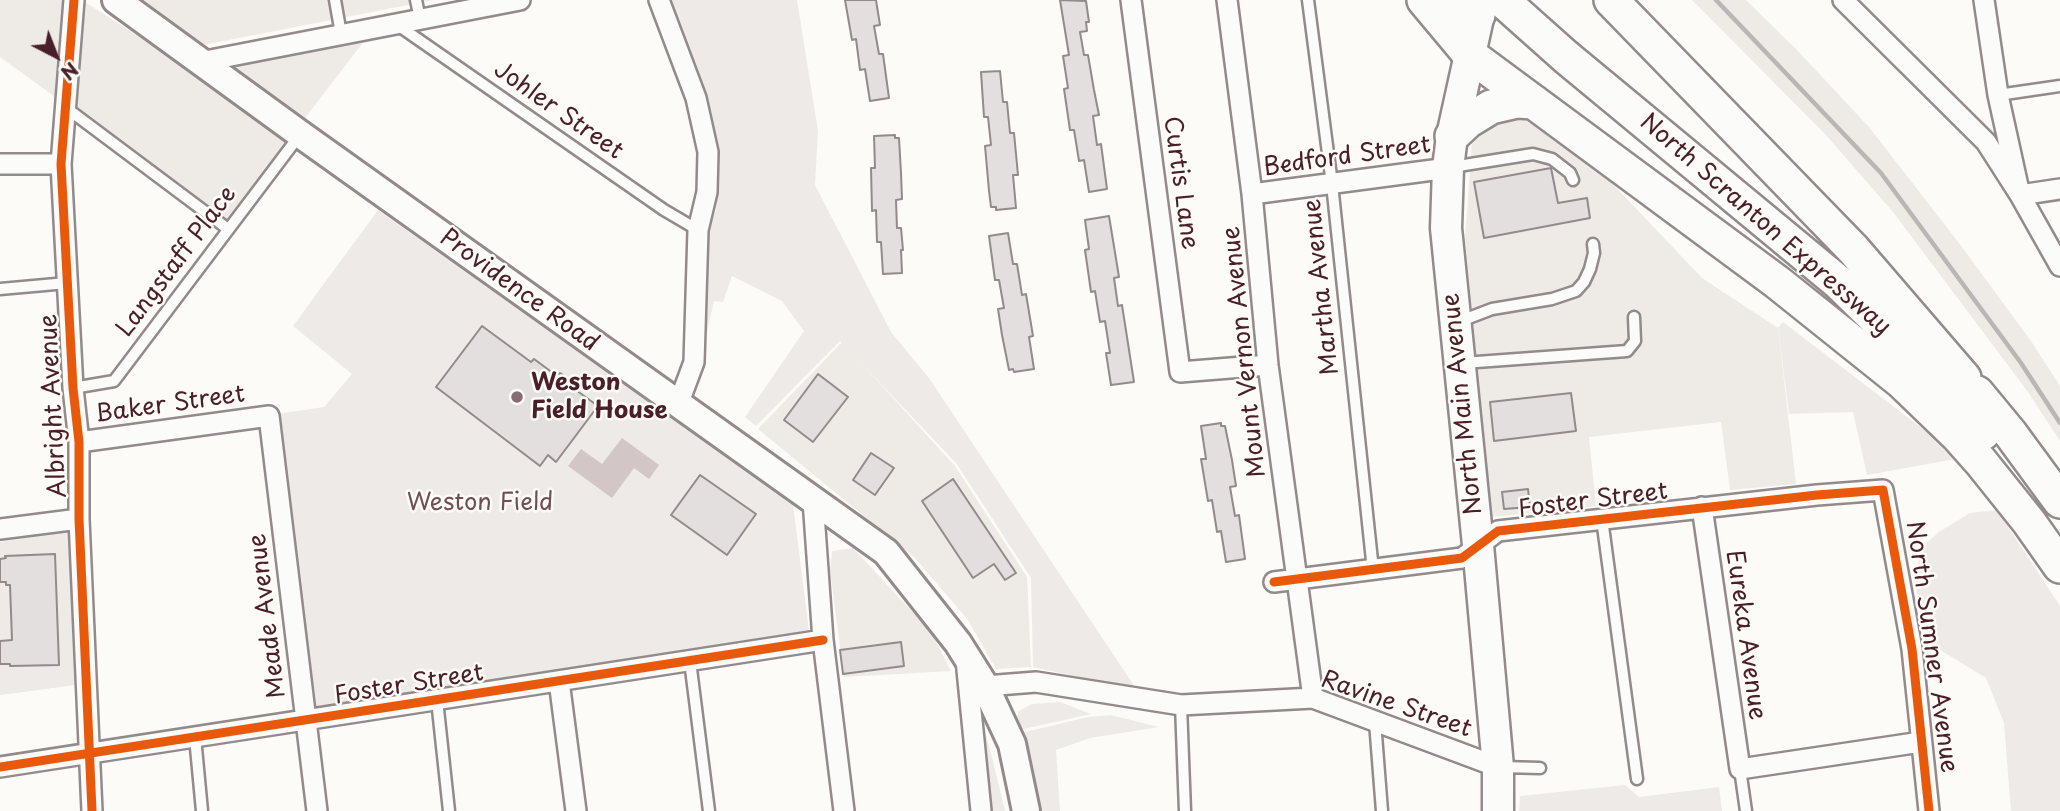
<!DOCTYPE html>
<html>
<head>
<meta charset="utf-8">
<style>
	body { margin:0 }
	#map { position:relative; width:2060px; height:811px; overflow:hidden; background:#fcfbf8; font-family:"Playpen Sans",sans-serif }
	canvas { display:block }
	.north { position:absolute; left:21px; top:21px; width:70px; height:70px; -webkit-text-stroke:5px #fdfcf7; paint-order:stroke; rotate:138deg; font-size:19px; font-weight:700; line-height:28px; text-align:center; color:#4a1f2b }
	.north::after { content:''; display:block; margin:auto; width:24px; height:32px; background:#4a1f2b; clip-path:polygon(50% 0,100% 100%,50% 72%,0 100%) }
</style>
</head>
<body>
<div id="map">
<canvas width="2060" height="811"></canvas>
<div class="north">N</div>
</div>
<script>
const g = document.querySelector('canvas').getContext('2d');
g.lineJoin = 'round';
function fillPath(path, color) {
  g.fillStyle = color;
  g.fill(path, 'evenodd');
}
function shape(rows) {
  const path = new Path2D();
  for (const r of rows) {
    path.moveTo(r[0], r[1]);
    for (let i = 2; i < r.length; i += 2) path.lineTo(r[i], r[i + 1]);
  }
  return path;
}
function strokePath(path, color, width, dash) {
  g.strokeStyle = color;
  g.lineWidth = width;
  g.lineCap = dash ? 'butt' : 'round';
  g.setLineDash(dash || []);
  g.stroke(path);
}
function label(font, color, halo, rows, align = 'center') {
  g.font = font + ' "Playpen Sans",sans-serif';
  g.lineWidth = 5;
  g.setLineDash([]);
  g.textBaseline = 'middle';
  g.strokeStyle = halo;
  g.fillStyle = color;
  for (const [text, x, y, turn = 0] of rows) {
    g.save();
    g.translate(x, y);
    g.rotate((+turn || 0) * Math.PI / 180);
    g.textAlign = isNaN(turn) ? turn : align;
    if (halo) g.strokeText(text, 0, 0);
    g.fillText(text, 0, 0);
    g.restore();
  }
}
const built = shape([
	[0,0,82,0,189,69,368,36,226,221,0,57],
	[138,0,434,0,198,46],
	[1692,0,1746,0,1796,49,1869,127,1959,243,2031,341,2060,386,2060,441,2028,392,1893,212,1825,134],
	[1500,117,1540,120,1565,146,1610,181,1702,278,1778,328,1796,484,1730,490,1721,422,1589,437,1596,506,1492,517,1465,238,1472,142,1481,129],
	[842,342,955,466,1027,577,1031,667,996,669,968,620,915,558,758,429],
	[69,530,74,685,0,695,0,542],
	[853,548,931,632,951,671,844,677,830,570,832,551]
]);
const green = shape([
	[667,0,797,0,818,131,815,185,891,332,929,378,1137,690,1033,667,1031,578,956,463,840,341,756,426,745,417,804,331,782,301,732,276,723,302,714,301,702,354,710,225,716,211,719,153,705,95,677,17],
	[378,210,793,504,809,632,317,710,277,414,324,407,352,374,293,326],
	[1783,322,1961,458,1867,475,1853,412,1789,414,1778,328],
	[1997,510,2060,606,2060,811,2011,811,2004,723,1986,678,1927,642,1914,579,1922,547,1939,532,1970,513],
	[0,582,6,582,6,585,10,585,12,640,0,641],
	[62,661,73,661,74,685,0,695,0,664,10,664,11,666,58,665],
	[1060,702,1091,714,1019,730,1015,721,1019,711,1032,704],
	[1111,715,1159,727,1090,738,1056,750,1060,811,1037,811,1021,733,1088,717],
	[982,722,991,753,1005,811,991,811],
	[1625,785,1639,797,1719,787,1722,811,1519,811,1520,796]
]);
const water = shape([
	[622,438,659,465,649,479,634,468,612,498,568,466,581,449,602,464]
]);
const building = shape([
	[845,0,876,0,880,25,874,26,879,54,883,54,889,98,870,101,865,69,860,70,856,39,852,40,845,0],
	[1060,0,1086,1,1089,22,1086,22,1087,31,1080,32,1084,55,1088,55,1094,90,1099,115,1093,116,1097,145,1101,144,1107,189,1089,192,1084,160,1079,161,1074,130,1070,130,1064,89,1068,88,1063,56,1069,55,1060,0],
	[1000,71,1003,102,1007,102,1010,133,1014,133,1018,175,1013,175,1016,208,996,210,996,207,991,207,989,191,985,146,991,145,988,117,984,117,981,72,1000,71],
	[895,135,895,138,899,138,901,173,902,199,896,200,897,228,901,228,903,250,901,250,902,273,883,274,881,242,877,242,876,210,872,211,871,168,875,168,874,136,895,135],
	[1551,168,1558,203,1587,198,1590,218,1484,238,1474,182,1551,168],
	[1109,216,1119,277,1114,278,1118,306,1122,305,1134,382,1111,385,1106,353,1110,353,1105,321,1100,322,1095,291,1091,292,1085,250,1089,249,1085,220,1109,216],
	[1008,233,1013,264,1017,264,1022,295,1026,294,1033,336,1029,337,1034,369,1014,372,1013,369,1009,370,1002,335,998,309,1004,308,999,280,995,280,989,236,1008,233],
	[482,326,531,362,534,359,557,376,560,373,576,384,573,388,598,406,556,462,548,455,540,466,436,387,482,326],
	[818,374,848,397,813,442,784,420,818,374],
	[1571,393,1576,431,1494,441,1490,402,1571,393],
	[1221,423,1221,426,1225,426,1232,460,1236,486,1230,487,1235,516,1239,515,1245,559,1226,562,1221,531,1217,532,1212,500,1208,501,1201,459,1206,459,1201,426,1221,423],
	[871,453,894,468,875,495,853,480,871,453],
	[700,475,756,514,727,555,671,515,700,475],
	[953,479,1016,573,1005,580,994,564,973,578,922,501,953,479],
	[1528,489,1530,507,1504,509,1502,492,1528,489],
	[55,554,59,665,10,666,10,664,0,664,0,641,12,640,10,585,6,585,6,582,0,582,0,559,6,558,5,556,55,554],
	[901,642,904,666,843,674,840,650,901,642]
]);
const lane = shape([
	[335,0,341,34],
	[416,0,420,19],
	[1308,0,1332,184,1373,570],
	[399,26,664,210,698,230],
	[1998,95,2060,86],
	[65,107,228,229],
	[1452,167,1533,154,1552,159,1570,173,1573,180],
	[0,289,67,283],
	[1458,322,1492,309,1552,299,1576,291,1584,282,1590,269,1594,253,1593,244],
	[1463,363,1627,351,1635,341,1634,317],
	[73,388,114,381,299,136],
	[1602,519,1637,779],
	[690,661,709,811],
	[437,700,449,811],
	[1181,705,1185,811],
	[1375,722,1382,811],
	[195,737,202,811],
	[1502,767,1540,768],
	[1740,769,1746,811]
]);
const street = shape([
	[74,0,61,164,73,388,79,442,79,519,92,811],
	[659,0,696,98,708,152,707,192,698,230,694,362,678,405],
	[1131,0,1180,372,1268,365],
	[1227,0,1252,194,1268,365,1313,698],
	[1843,0,1986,142,2020,195,2060,266],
	[1984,0,1998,95,2020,195,2060,189],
	[200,62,520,0],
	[0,164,61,164],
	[1252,194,1448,168],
	[79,442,269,416,317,811],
	[813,500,823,640,844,811],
	[1702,507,1740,769,1921,742],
	[0,529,79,519],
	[1274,582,1462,558,1498,531,1817,495,1883,490,1912,649,1929,811],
	[966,660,981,811],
	[559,681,576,811],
	[985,686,1036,682,1181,705,1313,698,1498,767],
	[0,767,823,640]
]);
const secondary = shape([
	[116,0,300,134,886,552,958,643,985,686,1012,744,1026,811]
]);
const primary = shape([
	[1482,0,1452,136,1448,168,1446,228,1478,545,1498,767,1498,811]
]);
const highway = shape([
	[1424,0,1470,55,1777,282,1902,382,1957,435,1981,462,2029,522,2060,566],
	[1428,0,1450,12,1478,15],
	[1502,0,1566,57,1838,282,1920,362,1983,433],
	[1611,0,1853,249,1964,378],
	[1452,136,1468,121,1491,107,1517,101,1534,102],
	[1977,393,2010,433,2060,501]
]);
const rail = shape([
	[1716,0,1881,173,2021,363,2060,423]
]);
const cycleway = shape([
	[74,0,61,164,73,388,79,442,79,519,92,811],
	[1274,582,1462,558,1498,531,1817,495,1883,490,1912,649,1929,811],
	[0,767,823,640]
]);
const markers = [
	[517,397,7,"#886c73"]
];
const streetNames = [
	["Johler Street",558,111,35],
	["Bedford Street",1347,157,-8],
	["Curtis Lane",1180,183,82],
	["North Scranton Expressway",1765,225,41],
	["Langstaff Place",177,262,-53],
	["Martha Avenue",1322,287,-96],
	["Providence Road",519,291,36],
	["Mount Vernon Avenue",1245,352,-96],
	["North Main Avenue",1463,404,-96],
	["Baker Street",170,405,-8],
	["Albright Avenue",54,406,-93],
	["Foster Street",1593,501,-7],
	["Meade Avenue",268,616,-97],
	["Eureka Avenue",1745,635,82],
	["North Sumner Avenue",1931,647,82],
	["Foster Street",409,685,-9],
	["Ravine Street",1396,705,19]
];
const poiNames = [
	["Weston",531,383],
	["Field House",531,411]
];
const parkNames = [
	["Weston Field",480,503]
];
fillPath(built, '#eeebe7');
fillPath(green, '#eeeae8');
fillPath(water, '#d2c7c6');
fillPath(building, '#e2dfde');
strokePath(building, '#928a8b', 2);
strokePath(lane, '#928a8b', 15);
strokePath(street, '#928a8b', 24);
strokePath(secondary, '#928a8b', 32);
strokePath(primary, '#928a8b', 35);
strokePath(highway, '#928a8b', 38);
strokePath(lane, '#fbfbf9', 10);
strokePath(street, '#fbfbf9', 19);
strokePath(secondary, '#fbfbf9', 26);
strokePath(primary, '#fbfbf9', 30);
strokePath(highway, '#fbfbf9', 33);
strokePath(rail, '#bbb6b6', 4.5);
strokePath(cycleway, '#e8590c', 9);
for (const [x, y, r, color] of markers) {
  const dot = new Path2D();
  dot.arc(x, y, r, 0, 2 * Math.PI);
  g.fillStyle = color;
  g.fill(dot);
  strokePath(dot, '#fdfcf7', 2.5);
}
label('24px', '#4a1f2b', '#fdfcf7', streetNames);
label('bold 24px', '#4a1f2b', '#fdfcf7', poiNames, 'left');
label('24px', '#704e57', '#fdfcf7', parkNames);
</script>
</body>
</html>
